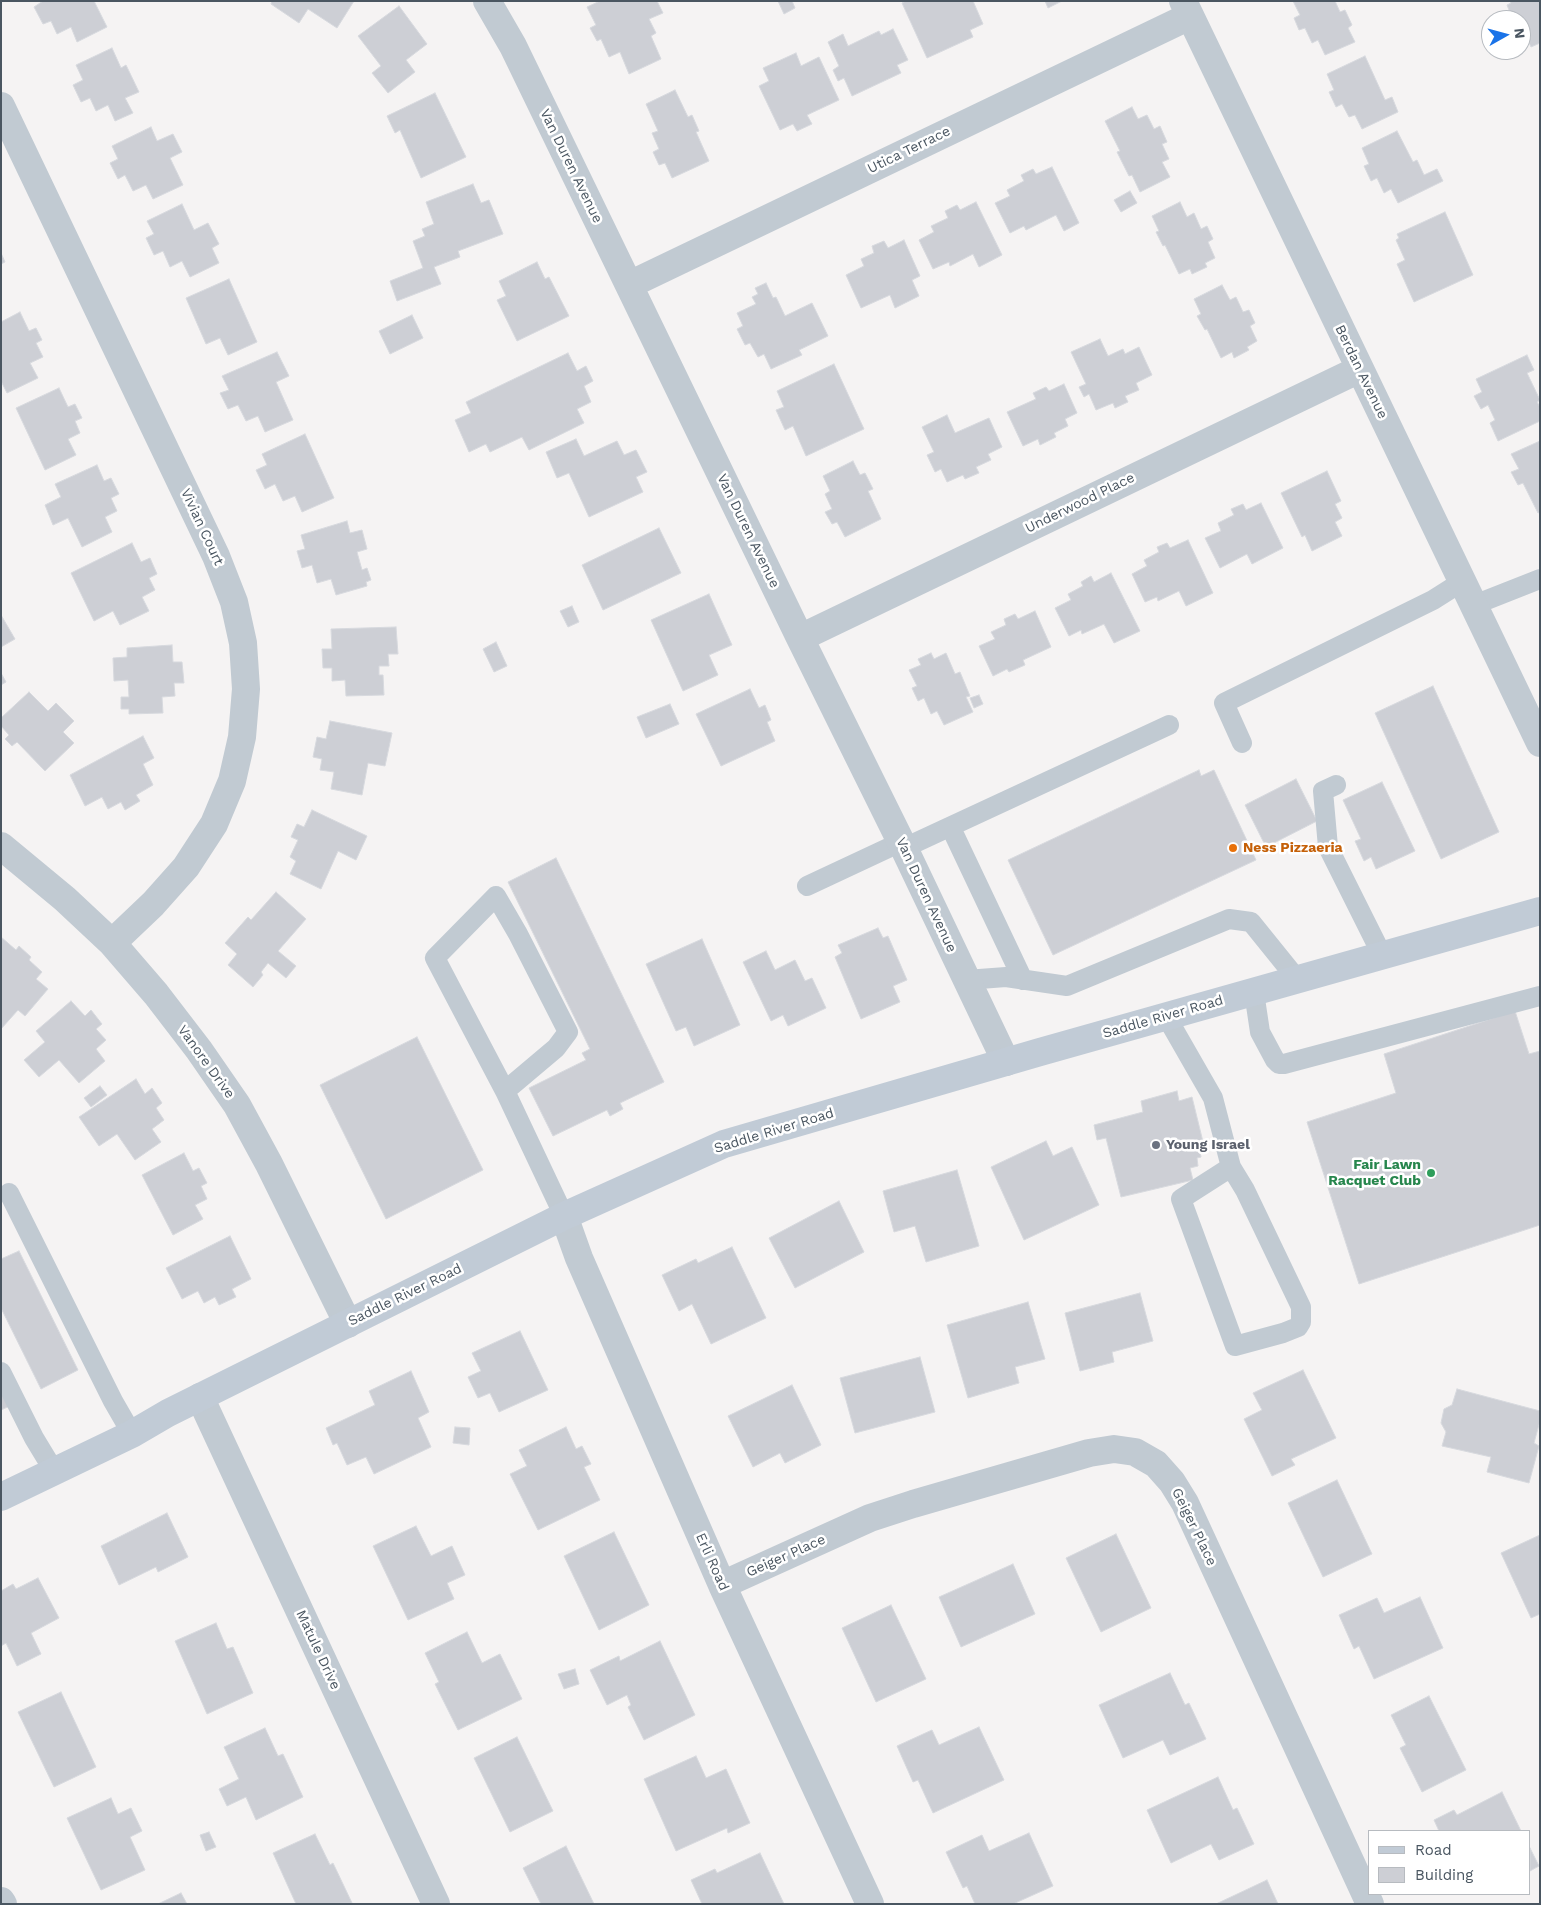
<!DOCTYPE html>
<html>
<head>
<meta charset="utf-8">
<style>
	body { margin:0 }
	#map { position:relative; width:1541px; height:1905px; overflow:hidden; background:#f5f3f3; font-family:"Work Sans",sans-serif }
	canvas { display:block }
	.frame { position:absolute; inset:0; border:2px solid #4a5661; pointer-events:none }
	.legend { position:absolute; left:1368px; top:1830px; width:162px; height:65px; box-sizing:border-box; background:#fff; border:1px solid #b7bbc0; margin:0; padding:6px 9px; list-style:none; font-size:15px; color:#4a5661 }
	.legend li { display:flex; align-items:center; gap:10px; height:25px }
	.legend b { width:25px; border:1px solid #b7bbc0 }
	.north { position:absolute; left:1481px; top:10px; width:50px; height:50px; box-sizing:border-box; background:#fff; border:1px solid #b7bbc0; border-radius:50%; rotate:83deg; font-size:14px; font-weight:700; line-height:20px; text-align:center; color:#4a5661 }
	.north::after { content:''; display:block; margin:auto; width:18px; height:22px; background:#1a73e8; clip-path:polygon(50% 0,100% 100%,50% 72%,0 100%) }
</style>
</head>
<body>
<div id="map">
<canvas width="1541" height="1905"></canvas>
<div class="frame"></div>
<ul class="legend">
<li><b style="height:6px;background:#c1cbd6"></b>Road</li>
<li><b style="height:14px;background:#cdcfd5"></b>Building</li>
</ul>
<div class="north">N</div>
</div>
<script>
const g = document.querySelector('canvas').getContext('2d');
g.lineJoin = 'round';
function fillPath(path, color) {
  g.fillStyle = color;
  g.fill(path, 'evenodd');
}
function shape(rows) {
  const path = new Path2D();
  for (const r of rows) {
    path.moveTo(r[0], r[1]);
    for (let i = 2; i < r.length; i += 2) path.lineTo(r[i], r[i + 1]);
  }
  return path;
}
function strokePath(path, color, width, dash) {
  g.strokeStyle = color;
  g.lineWidth = width;
  g.lineCap = dash ? 'butt' : 'round';
  g.setLineDash(dash || []);
  g.stroke(path);
}
function label(font, color, halo, rows, align = 'center') {
  g.font = font + ' "Work Sans",sans-serif';
  g.lineWidth = 5;
  g.setLineDash([]);
  g.textBaseline = 'middle';
  g.strokeStyle = halo;
  g.fillStyle = color;
  for (const [text, x, y, turn = 0] of rows) {
    g.save();
    g.translate(x, y);
    g.rotate((+turn || 0) * Math.PI / 180);
    g.textAlign = isNaN(turn) ? turn : align;
    if (halo) g.strokeText(text, 0, 0);
    g.fillText(text, 0, 0);
    g.restore();
  }
}
const building = shape([
	[43,1,94,1,107,27,77,42,71,27,57,34,51,21,43,24,34,7,43,1],
	[272,1,354,1,337,28,308,9,299,23,271,4,272,1],
	[600,1,657,1,663,13,649,19,656,33,651,36,661,59,629,74,620,52,609,57,601,39,597,41,590,28,596,25,587,7,600,1],
	[778,1,792,1,795,8,784,14,778,1],
	[906,1,973,1,983,24,970,30,973,37,927,58,902,3,906,1],
	[1045,1,1062,1,1048,8,1045,1],
	[1293,1,1335,1,1340,12,1345,10,1352,25,1348,28,1355,42,1325,55,1318,40,1312,43,1305,28,1299,30,1294,18,1300,15,1293,1],
	[1510,1,1540,1,1540,43,1531,47,1521,25,1521,20,1518,18,1513,20,1507,5,1511,3,1510,1],
	[399,6,427,44,406,60,415,72,388,93,372,73,381,66,358,36,399,6],
	[893,29,908,60,897,65,901,73,852,96,844,78,838,81,833,70,839,66,828,42,843,34,848,46,879,31,881,35,893,29],
	[112,48,121,68,126,65,139,92,125,98,133,113,115,121,108,105,96,111,90,98,81,102,73,85,83,80,76,65,112,48],
	[796,53,801,66,819,57,839,100,807,115,812,124,797,131,793,124,780,130,759,86,769,81,763,68,796,53],
	[1365,56,1385,100,1392,97,1398,112,1362,129,1355,115,1349,117,1342,104,1336,107,1329,92,1334,90,1327,74,1365,56],
	[675,90,688,117,692,115,699,131,696,132,709,161,672,178,665,163,659,165,653,152,659,149,652,133,658,131,646,104,675,90],
	[435,93,466,157,421,178,400,130,395,133,387,116,435,93],
	[1132,107,1138,119,1147,115,1154,129,1160,126,1167,142,1162,144,1169,159,1162,162,1170,177,1140,192,1132,175,1129,176,1117,152,1120,151,1105,121,1132,107],
	[151,127,157,141,173,134,182,152,170,158,183,185,153,199,146,185,133,191,125,175,118,179,110,163,118,159,112,146,151,127],
	[1397,131,1413,162,1417,160,1424,175,1437,169,1443,181,1398,203,1391,189,1384,193,1377,178,1371,181,1364,166,1369,164,1362,148,1397,131],
	[1052,167,1079,223,1064,231,1056,215,1026,230,1024,226,1010,233,995,203,1010,196,1007,190,1024,181,1021,175,1033,169,1036,174,1052,167],
	[473,184,481,203,489,200,503,234,458,251,460,257,434,267,441,284,397,301,390,281,423,268,413,241,425,236,422,229,434,224,426,202,473,184],
	[1130,191,1137,203,1121,212,1114,200,1130,191],
	[976,202,1002,255,979,267,973,254,950,266,949,262,933,269,919,240,934,232,931,226,948,218,945,211,957,205,960,210,976,202],
	[1180,202,1187,217,1194,213,1201,229,1207,226,1213,239,1208,242,1215,258,1205,263,1207,267,1192,274,1190,269,1179,274,1165,245,1163,246,1156,232,1159,231,1152,216,1180,202],
	[182,204,194,230,208,223,219,244,212,248,219,263,190,277,182,261,170,267,163,251,154,255,146,238,154,234,147,221,182,204],
	[1445,212,1473,275,1414,302,1397,264,1405,260,1396,240,1399,238,1397,234,1445,212],
	[904,240,920,276,912,280,919,296,895,308,890,295,861,308,846,275,864,266,861,259,874,253,872,246,884,241,888,248,904,240],
	[1,253,5,262,1,264,1,253],
	[537,262,545,279,549,277,569,316,517,341,497,300,506,296,499,281,537,262],
	[229,279,257,342,228,355,220,338,206,344,186,298,229,279],
	[766,283,773,298,776,297,785,316,812,303,828,336,799,350,802,355,771,369,764,354,758,357,750,343,745,345,737,329,743,326,737,313,756,304,752,297,758,294,755,288,766,283],
	[1222,285,1230,300,1236,297,1243,312,1249,310,1255,323,1250,326,1257,341,1247,347,1249,350,1234,358,1232,352,1221,358,1207,329,1205,330,1197,316,1201,314,1194,299,1222,285],
	[20,312,29,331,36,328,42,340,36,343,43,357,30,363,38,378,7,393,1,381,1,322,20,312],
	[412,315,423,338,390,354,379,331,412,315],
	[1100,339,1108,356,1123,349,1125,354,1139,347,1152,375,1136,383,1139,390,1125,396,1128,402,1115,408,1113,403,1096,410,1089,394,1084,397,1079,387,1086,384,1071,352,1100,339],
	[277,352,289,376,276,382,293,420,265,432,258,416,246,421,238,405,228,409,220,393,229,390,222,376,277,352],
	[568,353,577,371,586,366,593,381,584,386,591,402,577,409,584,423,529,450,522,437,490,452,486,444,469,452,455,420,471,413,466,402,568,353],
	[1527,355,1534,370,1527,373,1540,400,1537,402,1540,407,1540,421,1498,441,1490,423,1495,420,1488,405,1481,409,1474,396,1482,392,1476,379,1527,355],
	[834,364,864,429,806,456,793,426,785,430,776,410,784,407,777,391,834,364],
	[1064,384,1077,413,1065,419,1068,426,1054,433,1056,437,1040,445,1038,439,1023,446,1007,412,1036,399,1033,393,1046,387,1049,391,1064,384],
	[59,388,68,407,75,404,82,418,75,421,80,433,68,439,76,455,45,470,16,408,59,388],
	[947,415,955,433,989,418,1002,447,988,454,991,460,976,467,979,473,965,479,963,475,947,482,941,469,935,472,927,455,934,452,922,427,947,415],
	[305,434,334,498,302,512,295,496,283,501,275,484,265,489,256,470,267,465,262,454,305,434],
	[576,439,584,456,617,441,624,455,636,450,647,472,636,477,643,492,589,517,569,473,557,478,546,452,576,439],
	[1540,441,1540,512,1538,513,1523,483,1518,485,1511,472,1519,469,1511,454,1540,441],
	[853,461,860,475,865,473,873,489,868,491,881,519,845,537,837,522,832,524,825,512,832,509,825,494,830,491,823,476,853,461],
	[97,465,104,481,111,478,119,494,111,498,117,511,105,517,112,532,82,547,68,518,53,525,45,505,61,497,55,484,97,465],
	[1327,471,1341,501,1335,504,1342,518,1335,522,1342,536,1312,551,1305,535,1302,537,1281,493,1327,471],
	[1261,503,1283,548,1252,564,1247,554,1220,568,1205,538,1221,531,1218,523,1234,515,1231,509,1243,504,1246,510,1261,503],
	[347,521,350,533,362,530,367,549,357,552,362,570,367,568,371,580,366,582,367,586,336,595,331,579,317,583,312,565,302,568,297,551,305,549,301,535,347,521],
	[659,528,681,573,603,610,582,565,659,528],
	[1188,540,1213,593,1186,606,1179,591,1158,601,1157,597,1145,602,1132,574,1147,566,1144,560,1159,552,1157,547,1167,543,1170,548,1188,540],
	[132,543,141,562,150,558,157,574,149,578,155,590,142,597,149,611,120,625,113,611,94,621,71,573,132,543],
	[1111,573,1140,631,1114,643,1104,624,1082,634,1081,630,1069,636,1055,608,1071,600,1068,594,1083,586,1081,582,1091,576,1094,582,1111,573],
	[709,594,732,645,709,655,718,675,683,691,651,620,709,594],
	[572,606,579,622,568,627,560,611,572,606],
	[1035,611,1051,647,1023,660,1025,665,1009,672,1007,669,993,676,979,646,995,639,991,632,1006,625,1004,619,1015,614,1018,619,1035,611],
	[1,615,15,639,1,647,1,615],
	[396,627,398,654,388,654,389,666,379,666,379,675,383,675,384,695,346,696,345,680,332,681,332,668,323,668,322,649,332,649,331,629,396,627],
	[496,642,507,666,494,672,483,649,496,642],
	[172,645,173,662,182,662,184,683,174,683,175,696,162,697,163,713,129,714,129,709,121,709,121,697,129,697,128,680,114,681,113,658,127,657,127,648,172,645],
	[931,653,934,659,946,653,955,674,960,672,970,696,966,697,973,712,944,725,937,711,931,714,924,698,918,701,912,688,917,686,909,670,921,665,918,659,931,653],
	[1,673,6,682,1,685,1,673],
	[1433,686,1499,832,1441,859,1375,713,1433,686],
	[750,689,759,708,765,705,771,720,767,722,775,741,721,766,696,714,750,689],
	[29,692,48,711,56,703,74,721,63,732,74,743,45,771,17,742,12,746,5,739,9,735,1,726,1,718,29,692],
	[979,695,983,704,974,708,970,698,979,695],
	[670,704,679,724,646,738,637,717,670,704],
	[330,721,392,733,385,766,368,763,362,795,331,789,334,772,320,770,322,759,313,757,317,737,326,739,330,721],
	[143,736,154,758,143,764,153,785,136,795,140,801,125,810,121,802,108,809,102,797,85,806,70,775,143,736],
	[1199,770,1201,776,1214,770,1256,860,1053,955,1008,860,1199,770],
	[1296,779,1317,821,1266,847,1245,805,1296,779],
	[1382,782,1415,851,1376,869,1371,857,1364,861,1355,841,1361,839,1343,800,1382,782],
	[312,810,367,836,356,860,338,851,321,889,290,874,296,861,290,857,298,840,291,837,297,824,304,827,312,810],
	[556,858,664,1082,620,1103,623,1109,610,1116,607,1110,553,1136,529,1088,586,1060,582,1053,590,1049,508,882,556,858],
	[276,892,306,919,278,951,296,966,286,978,268,963,261,972,263,975,253,987,228,965,237,954,225,943,248,917,251,920,276,892],
	[878,928,883,938,888,936,907,980,893,986,900,1002,861,1019,835,957,842,953,838,945,878,928],
	[1,937,16,950,19,946,31,957,29,960,42,972,36,979,48,989,25,1016,18,1010,1,1029,1,937],
	[702,939,740,1025,694,1046,686,1027,676,1031,646,964,702,939],
	[766,951,775,970,795,960,805,981,812,978,826,1008,788,1026,783,1015,771,1021,743,962,766,951],
	[71,1001,85,1016,91,1010,102,1024,96,1029,106,1040,96,1049,105,1061,79,1083,59,1060,39,1077,24,1060,45,1042,36,1031,71,1001],
	[1515,1011,1529,1054,1540,1051,1540,1225,1359,1284,1307,1122,1396,1093,1384,1054,1515,1011],
	[417,1037,483,1170,386,1219,320,1085,417,1037],
	[136,1079,145,1094,152,1088,162,1103,156,1108,164,1120,152,1129,161,1142,135,1160,117,1134,99,1146,79,1117,136,1079],
	[100,1086,107,1095,91,1107,84,1098,100,1086],
	[1177,1091,1179,1101,1192,1097,1205,1150,1200,1151,1201,1157,1197,1158,1198,1166,1190,1168,1193,1180,1121,1197,1106,1138,1097,1140,1094,1125,1143,1112,1141,1101,1177,1091],
	[1046,1141,1053,1156,1072,1147,1099,1205,1024,1240,991,1167,1046,1141],
	[184,1153,193,1171,199,1168,207,1183,201,1186,207,1199,195,1205,203,1219,173,1235,142,1175,184,1153],
	[957,1170,979,1246,926,1262,915,1226,894,1232,883,1191,957,1170],
	[839,1201,864,1252,795,1288,769,1238,839,1201],
	[230,1236,251,1279,232,1289,236,1297,219,1305,215,1297,204,1303,198,1291,182,1299,166,1268,230,1236],
	[732,1247,766,1318,711,1344,692,1304,679,1311,662,1275,696,1259,698,1263,732,1247],
	[19,1251,78,1370,41,1389,1,1308,1,1259,19,1251],
	[1140,1293,1153,1341,1112,1352,1114,1362,1080,1371,1065,1313,1140,1293],
	[1028,1302,1045,1359,1015,1367,1019,1383,968,1398,947,1325,1028,1302],
	[520,1331,548,1390,499,1412,490,1393,478,1398,468,1377,481,1371,472,1353,520,1331],
	[920,1357,935,1412,855,1433,840,1378,920,1357],
	[1303,1370,1336,1438,1291,1459,1295,1465,1272,1476,1244,1419,1262,1410,1253,1393,1303,1370],
	[411,1371,429,1412,418,1418,431,1447,374,1474,366,1457,347,1465,337,1443,333,1445,326,1428,375,1405,369,1391,411,1371],
	[1,1385,12,1405,1,1410,1,1385],
	[792,1385,821,1445,785,1463,780,1453,753,1467,728,1416,792,1385],
	[1457,1389,1540,1411,1540,1421,1534,1443,1539,1446,1529,1483,1487,1472,1491,1457,1442,1446,1446,1432,1441,1423,1444,1409,1452,1405,1457,1389],
	[455,1427,470,1428,469,1445,453,1443,455,1427],
	[566,1427,576,1449,582,1446,591,1464,584,1467,600,1500,538,1530,510,1474,527,1466,519,1450,566,1427],
	[1337,1480,1372,1554,1323,1577,1288,1503,1337,1480],
	[167,1513,188,1557,158,1572,156,1567,119,1585,101,1546,167,1513],
	[416,1526,431,1556,452,1546,465,1575,447,1583,454,1599,408,1620,373,1546,416,1526],
	[614,1532,649,1605,599,1630,564,1556,614,1532],
	[1116,1534,1151,1608,1101,1632,1066,1558,1116,1534],
	[1540,1535,1540,1614,1531,1618,1501,1553,1540,1535],
	[1013,1564,1035,1614,961,1647,939,1597,1013,1564],
	[38,1578,59,1618,31,1633,41,1654,17,1666,6,1643,1,1646,1,1591,13,1584,16,1589,38,1578],
	[1420,1597,1443,1648,1374,1679,1359,1646,1354,1649,1339,1615,1377,1598,1384,1613,1420,1597],
	[891,1605,926,1679,876,1702,842,1628,891,1605],
	[216,1623,227,1649,233,1647,253,1693,207,1714,175,1641,216,1623],
	[467,1632,482,1663,500,1654,522,1699,458,1730,435,1684,439,1682,425,1653,467,1632],
	[660,1641,695,1715,644,1740,628,1707,631,1705,627,1695,607,1705,590,1670,619,1656,620,1661,660,1641],
	[575,1669,579,1684,564,1689,558,1674,575,1669],
	[1170,1673,1185,1705,1189,1703,1206,1739,1170,1755,1163,1740,1123,1758,1099,1705,1170,1673],
	[61,1692,96,1767,54,1787,18,1712,61,1692],
	[1429,1696,1466,1770,1422,1792,1400,1748,1406,1745,1391,1715,1429,1696],
	[979,1727,1004,1780,933,1813,918,1780,913,1782,897,1746,932,1730,939,1745,979,1727],
	[265,1728,278,1756,283,1754,303,1797,256,1820,246,1797,227,1806,219,1789,239,1779,224,1747,265,1728],
	[517,1737,553,1811,510,1832,474,1758,517,1737],
	[696,1756,706,1778,726,1769,750,1823,728,1833,727,1828,676,1851,644,1779,696,1756],
	[1218,1777,1233,1810,1237,1808,1254,1844,1219,1860,1211,1844,1171,1863,1147,1810,1218,1777],
	[1502,1792,1521,1831,1439,1831,1434,1820,1454,1810,1457,1815,1502,1792],
	[111,1798,118,1814,131,1808,142,1831,130,1837,145,1870,101,1890,67,1818,111,1798],
	[209,1832,216,1847,206,1851,200,1835,209,1832],
	[1029,1833,1053,1886,1013,1904,975,1904,967,1886,963,1888,946,1852,982,1835,989,1851,1029,1833],
	[315,1834,330,1865,333,1863,352,1903,296,1904,273,1853,315,1834],
	[566,1846,594,1904,541,1904,523,1868,566,1846],
	[1530,1848,1539,1866,1530,1871,1530,1848],
	[760,1853,784,1904,702,1904,691,1880,715,1869,717,1873,760,1853],
	[1267,1880,1278,1904,1216,1904,1267,1880],
	[181,1893,187,1904,158,1904,181,1893]
]);
const lane = shape([
	[1474,605,1540,579],
	[1242,743,1224,703,1433,600,1463,581],
	[1336,785,1323,791,1328,847,1382,955],
	[951,828,1023,980],
	[904,848,1169,725],
	[807,886,901,842],
	[966,980,1006,977,1067,986,1229,919,1251,922,1297,979],
	[1254,992,1260,1032,1275,1060,1279,1064,1284,1064,1540,996],
	[1166,1016,1213,1098,1231,1167,1245,1190,1301,1307,1301,1322,1298,1327,1283,1333,1235,1346,1181,1199,1231,1167],
	[505,1091,556,1048,568,1032,518,934,496,896,435,958,505,1091,564,1216],
	[9,1193,113,1401,132,1434],
	[1,1372,34,1438,54,1471]
]);
const street = shape([
	[487,1,513,46,800,638,904,848,1006,1062],
	[1183,1,1540,743],
	[1,106,216,556,234,602,243,643,246,689,242,737,232,781,214,824,186,867,153,904,112,943],
	[629,285,1190,16],
	[800,638,1360,369],
	[1,846,65,899,112,943,156,994,199,1050,237,1105,269,1164,348,1324],
	[564,1216,579,1258,722,1585,870,1904],
	[200,1397,436,1904],
	[722,1585,870,1518,913,1504,1089,1453,1114,1449,1135,1452,1156,1464,1172,1482,1185,1503,1370,1904],
	[1,1901,3,1904]
]);
const secondary = shape([
	[1,1497,132,1434,168,1413,564,1216,724,1144,1040,1052,1540,911]
]);
const markers = [
	[1233,848,5,"#e8710a"],
	[1156,1145,5,"#6b7280"],
	[1431,1173,5,"#2e9e5b"]
];
const streetNames = [
	["Utica Terrace",909,150,-26],
	["Van Duren Avenue",571,166,64],
	["Berdan Avenue",1361,372,64],
	["Underwood Place",1080,503,-26],
	["Vivian Court",202,527,65],
	["Van Duren Avenue",748,531,64],
	["Van Duren Avenue",926,895,65],
	["Saddle River Road",1163,1017,-16],
	["Vanore Drive",206,1062,54],
	["Saddle River Road",774,1131,-17],
	["Saddle River Road",405,1295,-26],
	["Geiger Place",1194,1527,64],
	["Geiger Place",786,1556,-24],
	["Erli Road",712,1562,66],
	["Matule Drive",318,1650,65]
];
const foodNames = [
	["Ness Pizzaeria",1243,848]
];
const worshipNames = [
	["Young Israel",1166,1145]
];
const leisureNames = [
	["Fair Lawn",1421,1165],
	["Racquet Club",1421,1181]
];
fillPath(building, '#cdcfd5');
strokePath(building, '#d7d9de', 1);
strokePath(lane, '#c1cad2', 20);
strokePath(street, '#c1cad2', 28);
strokePath(secondary, '#c1cbd6', 28);
for (const [x, y, r, color] of markers) {
  const dot = new Path2D();
  dot.arc(x, y, r, 0, 2 * Math.PI);
  g.fillStyle = color;
  g.fill(dot);
  strokePath(dot, '#fff', 2);
}
label('14px', '#4a5661', '#fff', streetNames);
label('bold 14px', '#c56008', '#fff', foodNames, 'left');
label('bold 14px', '#5b616d', '#fff', worshipNames, 'left');
label('bold 14px', '#27864d', '#fff', leisureNames, 'right');
</script>
</body>
</html>
